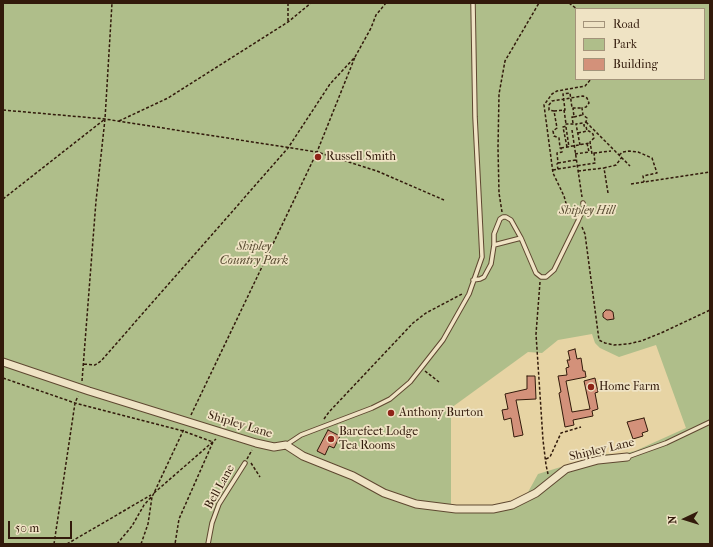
<!DOCTYPE html>
<html>
<head>
<meta charset="utf-8">
<style>
	body { margin:0 }
	#map { position:relative; width:713px; height:547px; overflow:hidden; background:#e7d4a4; font-family:"IM FELL French Canon",serif }
	canvas { display:block }
	.frame { position:absolute; inset:0; border:4px solid #321a0b; pointer-events:none }
	.legend { position:absolute; left:575px; top:8px; width:130px; height:72px; box-sizing:border-box; background:#efe3c4; border:1px solid #a3937a; margin:0; padding:5px 7px; list-style:none; font-size:12px; color:#321a0b }
	.legend li { display:flex; align-items:center; gap:8px; height:20px }
	.legend b { width:20px; border:1px solid #a3937a }
	.north { position:absolute; left:665px; top:499px; width:40px; height:40px; -webkit-text-stroke:3px #efe3c4; paint-order:stroke; rotate:266deg; font-size:11px; font-weight:700; line-height:16px; text-align:center; color:#321a0b }
	.north::after { content:''; display:block; margin:auto; width:14px; height:18px; background:#321a0b; clip-path:polygon(50% 0,100% 100%,50% 72%,0 100%) }
	.scale { position:absolute; left:8px; top:521px; width:64px; height:18px; box-sizing:border-box; border:2px solid #321a0b; border-top:0; padding-left:5px; font-size:12px; line-height:14px; white-space:nowrap; color:#321a0b; -webkit-text-stroke:3px #efe3c4; paint-order:stroke }
</style>
</head>
<body>
<div id="map">
<canvas width="713" height="547"></canvas>
<div class="frame"></div>
<ul class="legend">
<li><b style="height:5px;background:#efe3c4"></b>Road</li>
<li><b style="height:11px;background:#afbe8a"></b>Park</li>
<li><b style="height:11px;background:#d3917a"></b>Building</li>
</ul>
<div class="north">N</div>
<div class="scale">50 m</div>
</div>
<script>
const g = document.querySelector('canvas').getContext('2d');
g.lineJoin = 'round';
function fillPath(path, color) {
  g.fillStyle = color;
  g.fill(path, 'evenodd');
}
function shape(rows) {
  const path = new Path2D();
  for (const r of rows) {
    path.moveTo(r[0], r[1]);
    for (let i = 2; i < r.length; i += 2) path.lineTo(r[i], r[i + 1]);
  }
  return path;
}
function strokePath(path, color, width, dash) {
  g.strokeStyle = color;
  g.lineWidth = width;
  g.lineCap = dash ? 'butt' : 'round';
  g.setLineDash(dash || []);
  g.stroke(path);
}
function label(font, color, halo, rows, align = 'center') {
  g.font = font + ' "IM FELL French Canon",serif';
  g.lineWidth = 3.5;
  g.setLineDash([]);
  g.textBaseline = 'middle';
  g.strokeStyle = halo;
  g.fillStyle = color;
  for (const [text, x, y, turn = 0] of rows) {
    g.save();
    g.translate(x, y);
    g.rotate((+turn || 0) * Math.PI / 180);
    g.textAlign = isNaN(turn) ? turn : align;
    if (halo) g.strokeText(text, 0, 0);
    g.fillText(text, 0, 0);
    g.restore();
  }
}
const green = shape([
	[3,3,710,3,710,544,3,544],
	[576,9,704,9,704,79,576,79],
	[592,334,595,343,600,348,619,357,656,345,686,428,635,451,621,454,603,454,538,474,527,494,512,501,494,505,474,507,451,505,451,408,528,352,542,353,558,340]
]);
const building = shape([
	[606,310,610,310,613,312,614,319,607,320,603,317,603,313,606,310],
	[575,349,577,359,581,358,583,371,585,371,586,377,566,381,572,412,590,409,584,381,595,378,598,392,595,393,598,409,592,411,593,416,573,420,574,425,565,427,559,393,561,392,558,376,567,375,566,368,569,367,567,360,570,360,568,351,575,349],
	[527,376,535,376,536,399,516,400,523,435,514,437,511,418,504,420,502,410,508,409,505,394,527,389,527,376],
	[644,418,648,431,642,433,643,436,633,439,627,422,644,418],
	[328,430,340,436,334,448,329,446,325,455,317,451,328,430]
]);
const path = shape([
	[569,3,577,9],
	[288,21,288,3],
	[3,110,105,119,317,152,377,171,444,200],
	[564,110,566,124],
	[554,111,565,110,563,94,570,93,572,108,582,108],
	[574,117,582,115],
	[119,121,168,98,288,22,311,3],
	[586,122,630,166],
	[573,123,572,117,574,117,573,108],
	[566,127,569,147],
	[572,130,582,197],
	[578,133,587,131],
	[580,145,576,124,583,123],
	[567,147,563,127,566,126,566,124,576,124],
	[561,148,590,143],
	[594,153,611,151],
	[575,154,589,152,587,143],
	[619,155,623,152,629,151,638,152,652,158,657,173,643,176,644,182],
	[558,163,576,160],
	[553,170,558,169,595,163,594,153,592,154,590,142,594,138,593,134,589,131,587,131,586,126,584,126,584,123,586,122,587,118,583,115,582,108,586,107,589,103,587,98,583,96,552,101,549,105,549,110,554,111,557,128,553,131,554,136,559,138,560,148,561,148,562,152,557,153,558,163,557,164,558,169],
	[578,171,604,168],
	[631,184,710,172],
	[608,193,604,168,616,165,622,157],
	[3,199,105,119],
	[578,208,569,209,567,207,564,196,553,173,544,105,552,94,557,91,585,86,591,79],
	[502,212,499,193,498,148,499,94,505,61,539,3],
	[582,227,585,234,599,340,605,343,614,345,628,344,641,341,661,333,710,310],
	[540,282,536,334,543,440,546,465,548,474],
	[84,364,95,365,101,361,288,148,330,84,355,57,371,28,376,15,386,3],
	[425,371,439,382],
	[3,378,75,403,183,431,213,442,179,519,175,544],
	[82,381,96,201,105,119,112,3],
	[191,415,317,152,355,57],
	[324,419,329,412,413,323,426,313,462,294],
	[247,459,252,450],
	[546,459,550,457,561,433,581,427],
	[251,463,260,477],
	[154,493,216,439],
	[54,544,75,403,78,396],
	[67,544,151,495],
	[117,544,132,526,144,505,153,495,184,429],
	[141,544,148,524,152,497]
]);
const service = shape([
	[494,245,494,234,500,219,503,217,506,217,511,220,521,238],
	[473,280,480,279,484,277,491,264,494,245,521,238,536,273,541,277,546,277,554,270,578,221,584,207,583,203],
	[286,445,301,435,372,408,390,399,410,382,443,340,469,294,482,257,475,117,473,3],
	[627,457,666,443,710,422],
	[208,544,212,523,219,504,245,463]
]);
const minor = shape([
	[3,362,89,391,256,443,274,447,286,445,303,456,353,476,384,493,416,504,456,509,493,509,512,505,536,493,566,469,598,460,627,457]
]);
const markers = [
	[318,157,4,"#8f2418"],
	[591,387,4,"#8f2418"],
	[391,413,4,"#8f2418"],
	[331,439,4,"#8f2418"]
];
const poiNames = [
	["Russell Smith",326,157],
	["Home Farm",599,387],
	["Anthony Burton",399,413],
	["Barefeet Lodge",339,432],
	["Tea Rooms",339,446]
];
const parkNames = [
	["Shipley Hill",587,211],
	["Shipley",254,247],
	["Country Park",254,261]
];
const streetNames = [
	["Shipley Lane",240,425,17],
	["Shipley Lane",602,450,-13],
	["Bell Lane",220,487,-61]
];
fillPath(green, '#afbe8a');
fillPath(building, '#d3917a');
strokePath(building, '#321a0b', 1);
strokePath(service, '#5f4831', 5.5);
strokePath(minor, '#5f4831', 9);
strokePath(path, '#321a0b', 1.5, [3, 2]);
strokePath(service, '#efe3c4', 3.5);
strokePath(minor, '#efe3c4', 7);
for (const [x, y, r, color] of markers) {
  const dot = new Path2D();
  dot.arc(x, y, r, 0, 2 * Math.PI);
  g.fillStyle = color;
  g.fill(dot);
  strokePath(dot, '#efe3c4', 1.5);
}
label('12px', '#321a0b', '#efe3c4', poiNames, 'left');
label('italic 12px', '#584b31', '#efe3c4', parkNames);
label('12px', '#321a0b', '#efe3c4', streetNames);
</script>
</body>
</html>
